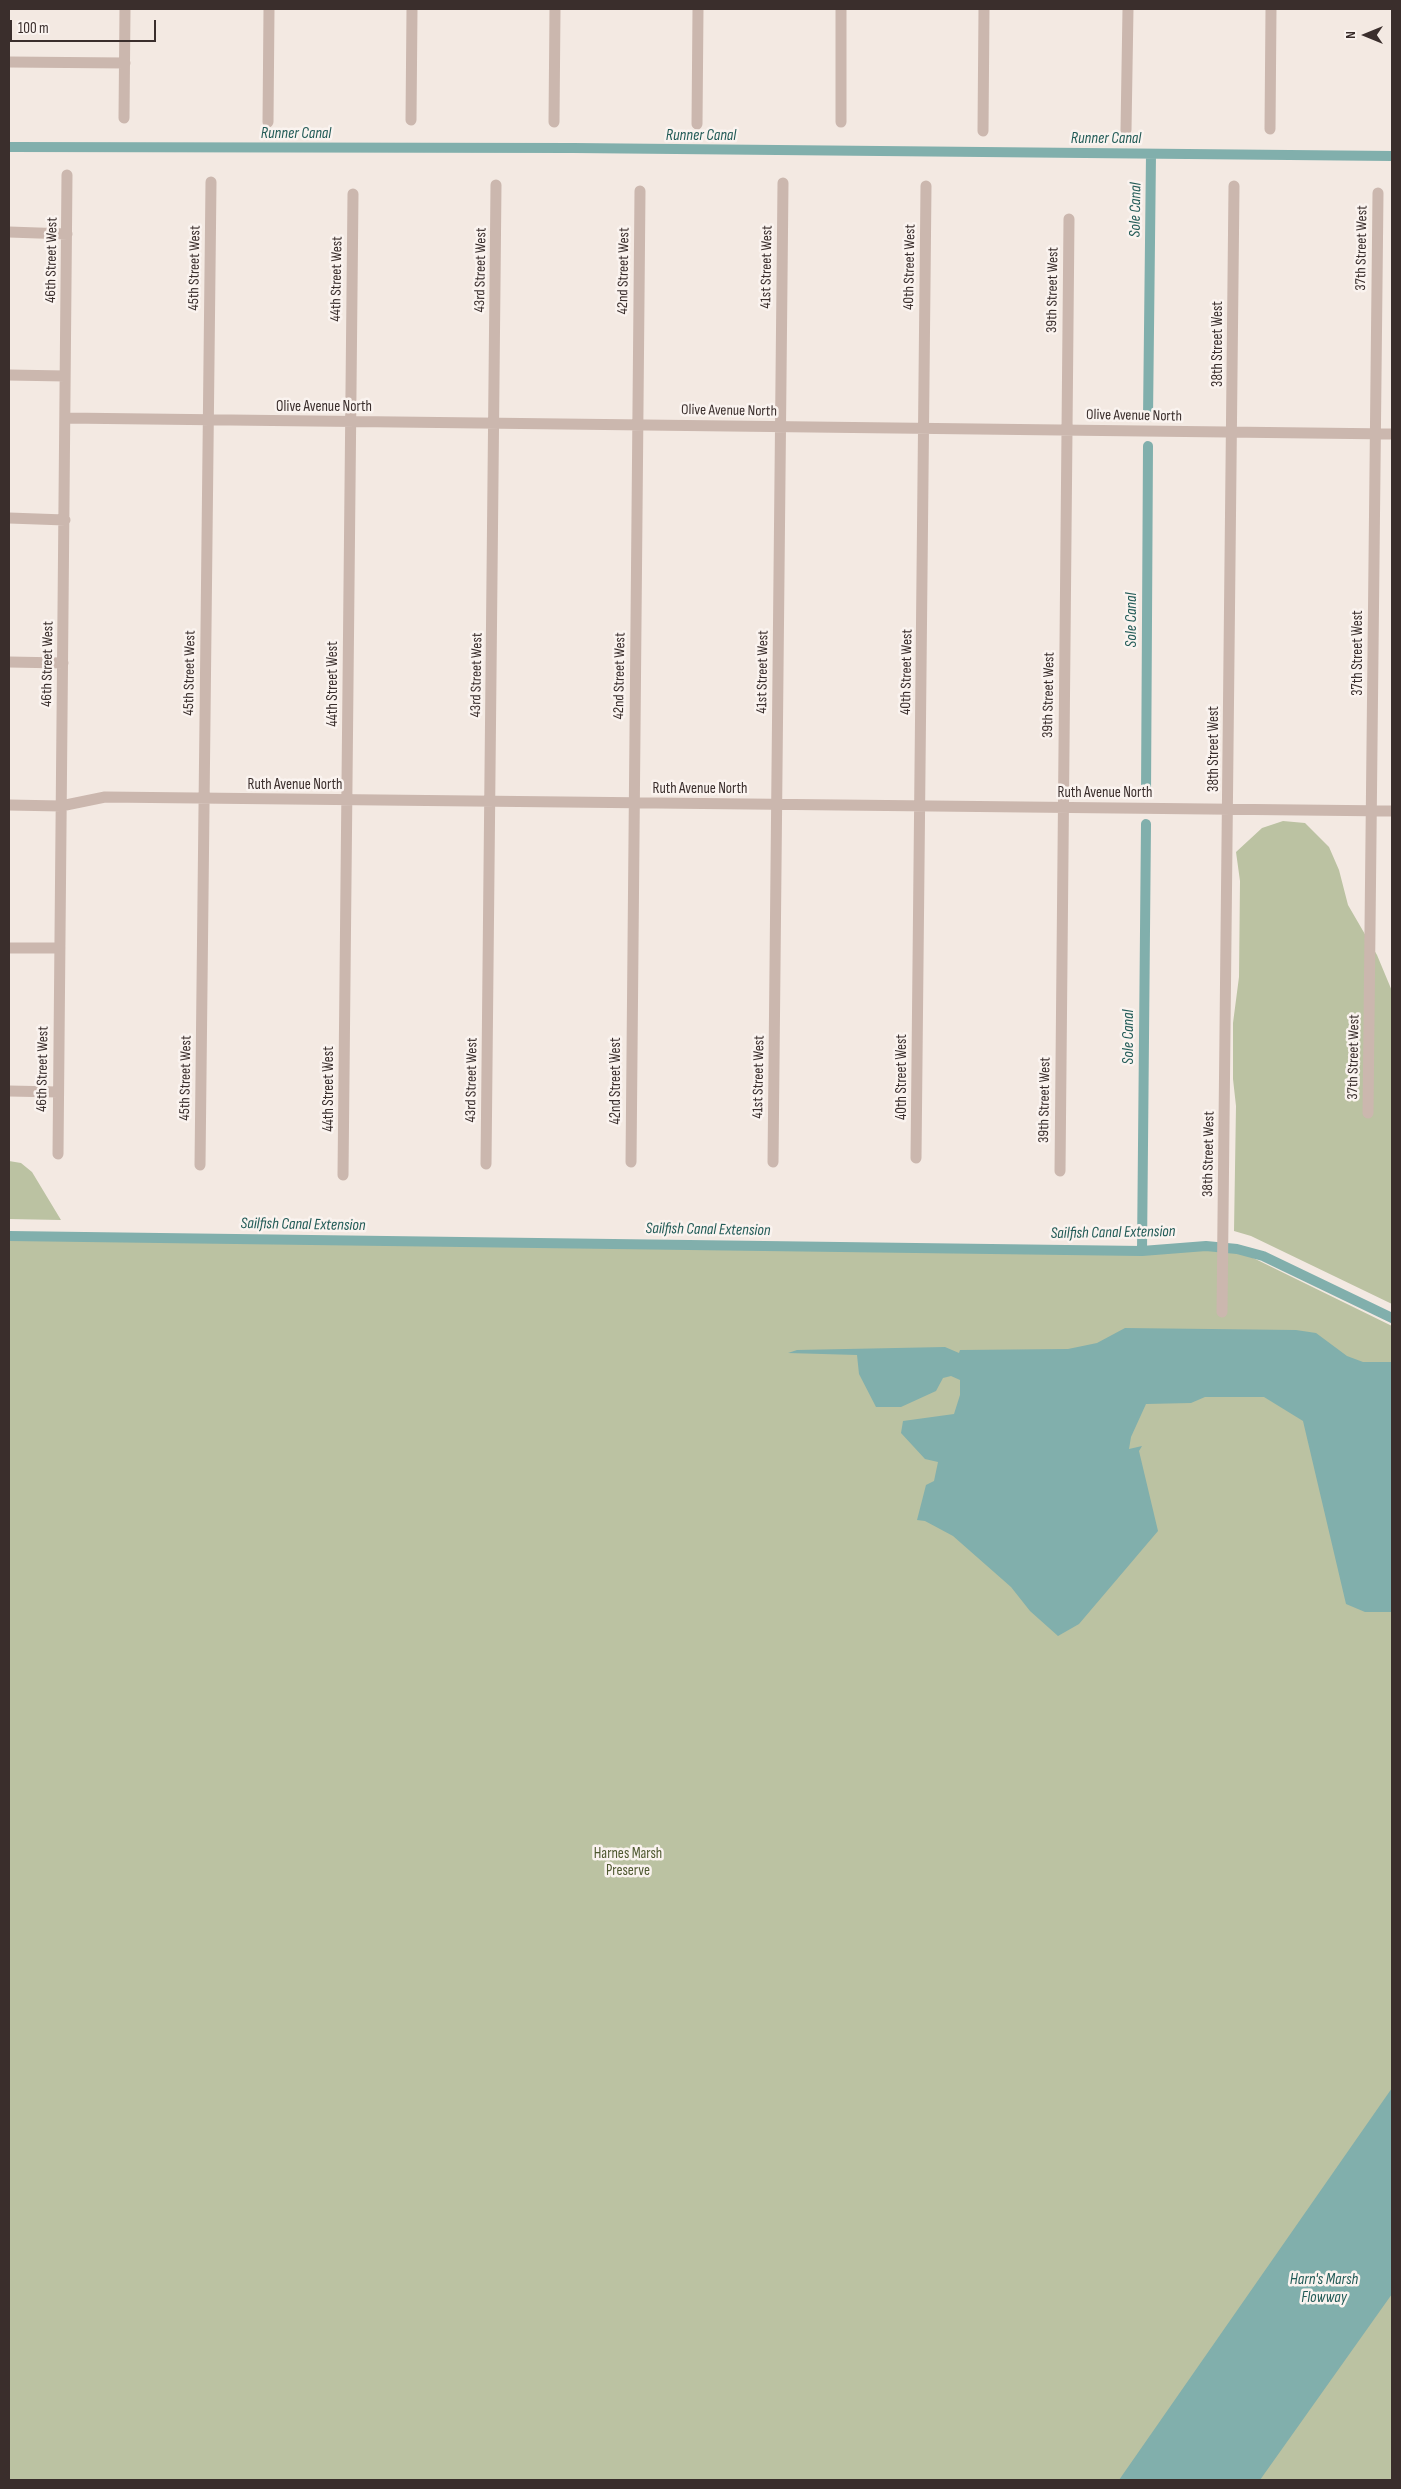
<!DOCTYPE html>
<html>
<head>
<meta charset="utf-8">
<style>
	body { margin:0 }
	#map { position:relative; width:1401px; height:2489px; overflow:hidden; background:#f3e9e2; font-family:"Sofia Sans Condensed",sans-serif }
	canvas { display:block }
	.frame { position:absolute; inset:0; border:10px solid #3a2e2c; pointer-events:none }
	.north { position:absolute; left:1341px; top:10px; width:50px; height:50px; -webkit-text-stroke:4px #faf3ef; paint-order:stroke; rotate:270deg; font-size:14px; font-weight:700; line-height:20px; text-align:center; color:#3a2e2c }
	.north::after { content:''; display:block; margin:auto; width:18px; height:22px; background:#3a2e2c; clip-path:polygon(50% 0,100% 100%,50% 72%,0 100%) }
	.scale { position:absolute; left:10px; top:20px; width:146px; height:22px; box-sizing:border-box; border:2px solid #3a2e2c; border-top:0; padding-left:6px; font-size:15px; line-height:18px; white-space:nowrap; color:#3a2e2c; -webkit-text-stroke:4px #faf3ef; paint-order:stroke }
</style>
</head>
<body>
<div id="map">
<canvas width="1401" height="2489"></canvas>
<div class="frame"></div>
<div class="north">N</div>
<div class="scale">100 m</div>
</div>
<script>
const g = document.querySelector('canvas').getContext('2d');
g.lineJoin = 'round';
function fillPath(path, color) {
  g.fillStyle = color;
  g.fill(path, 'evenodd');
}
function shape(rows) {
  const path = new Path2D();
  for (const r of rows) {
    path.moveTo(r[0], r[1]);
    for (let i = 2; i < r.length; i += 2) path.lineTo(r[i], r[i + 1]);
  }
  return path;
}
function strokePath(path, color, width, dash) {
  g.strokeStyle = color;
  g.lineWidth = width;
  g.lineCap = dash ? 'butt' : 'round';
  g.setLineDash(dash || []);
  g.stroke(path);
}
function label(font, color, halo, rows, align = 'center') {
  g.font = font + ' "Sofia Sans Condensed",sans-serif';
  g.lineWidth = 5;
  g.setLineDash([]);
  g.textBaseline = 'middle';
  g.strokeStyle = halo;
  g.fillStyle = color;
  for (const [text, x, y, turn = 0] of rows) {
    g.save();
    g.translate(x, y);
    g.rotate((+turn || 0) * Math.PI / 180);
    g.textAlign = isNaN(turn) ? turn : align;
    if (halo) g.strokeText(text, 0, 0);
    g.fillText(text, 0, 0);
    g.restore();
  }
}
const green = shape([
	[1283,821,1305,823,1329,847,1339,870,1348,905,1377,955,1392,991,1392,1304,1251,1236,1234,1231,1236,1106,1233,1079,1233,1023,1239,977,1240,881,1236,852,1262,828],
	[9,1161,21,1163,32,1172,61,1220,9,1219],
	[9,1239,1239,1251,1392,1326,1392,2480,9,2480]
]);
const water = shape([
	[1125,1328,1296,1330,1316,1333,1347,1356,1363,1362,1392,1362,1392,1612,1365,1612,1346,1604,1303,1421,1264,1397,1205,1397,1191,1403,1146,1404,1131,1437,1129,1449,1142,1446,1139,1451,1158,1531,1079,1624,1058,1636,1030,1611,1011,1587,953,1536,925,1521,917,1520,926,1485,934,1481,938,1462,925,1459,901,1433,903,1421,954,1414,960,1395,960,1380,951,1376,943,1378,936,1391,901,1407,876,1407,859,1374,857,1355,788,1353,797,1350,945,1347,959,1353,960,1350,1068,1349,1097,1343],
	[1392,2088,1392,2294,1260,2480,1119,2480]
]);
const canal = shape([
	[9,147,573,148,1392,156],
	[1148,417,1151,154],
	[1146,794,1148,446],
	[9,1236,1142,1251,1206,1246,1237,1249,1263,1256,1392,1318],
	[1142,1251,1146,824]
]);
const minor = shape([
	[9,62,125,63],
	[124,118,125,9],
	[411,120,412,9],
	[268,122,269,9],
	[554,122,555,9],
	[841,122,841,9],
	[697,124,698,9],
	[1270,129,1271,9],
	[1126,130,1128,9],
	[983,131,984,9],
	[9,232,67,234],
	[9,375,65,376],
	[65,418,1392,434],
	[9,518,65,520],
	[9,662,63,663],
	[9,805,61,806,105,797,1392,811],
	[9,948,60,948],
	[9,1091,58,1092],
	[1368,1113,1378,193],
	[58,1154,67,175],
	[916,1158,926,186],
	[631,1162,640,191],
	[773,1162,783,183],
	[486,1164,496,185],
	[200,1165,211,182],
	[1060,1171,1069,219],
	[343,1175,353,194],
	[1222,1312,1234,186]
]);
const streetNames = [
	["37th Street West",1362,248,-89],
	["46th Street West",52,260,-89],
	["41st Street West",767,267,-89],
	["40th Street West",910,267,-89],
	["45th Street West",195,268,-89],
	["43rd Street West",481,270,-89],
	["42nd Street West",624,271,-89],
	["44th Street West",337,279,-89],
	["39th Street West",1053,290,-89],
	["38th Street West",1218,344,-90],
	["Olive Avenue North",324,407],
	["Olive Avenue North",729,411,1],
	["Olive Avenue North",1134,416,1],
	["37th Street West",1358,653,-90],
	["46th Street West",48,664,-89],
	["41st Street West",763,672,-89],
	["40th Street West",907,672,-89],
	["45th Street West",190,673,-89],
	["43rd Street West",477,675,-89],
	["42nd Street West",620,676,-89],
	["44th Street West",333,684,-90],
	["39th Street West",1049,695,-89],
	["38th Street West",1214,749,-90],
	["Ruth Avenue North",295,785],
	["Ruth Avenue North",700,789],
	["Ruth Avenue North",1105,793],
	["37th Street West",1354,1057,-89],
	["46th Street West",43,1069,-89],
	["41st Street West",759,1077,-89],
	["40th Street West",902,1077,-90],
	["45th Street West",186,1078,-89],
	["43rd Street West",472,1080,-89],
	["42nd Street West",616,1081,-90],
	["44th Street West",329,1089,-90],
	["39th Street West",1045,1100,-89],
	["38th Street West",1209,1154,-89]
];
const parkNames = [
	["Harnes Marsh",628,1854],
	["Preserve",628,1871]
];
const waterNames = [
	["Runner Canal",296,134],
	["Runner Canal",701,136],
	["Runner Canal",1106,139],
	["Sole Canal",1136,210,-89],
	["Sole Canal",1132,620,-90],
	["Sole Canal",1129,1037,-90],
	["Sailfish Canal Extension",303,1225,1],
	["Sailfish Canal Extension",708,1230,1],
	["Sailfish Canal Extension",1113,1233,-1],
	["Harn's Marsh",1324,2280],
	["Flowway",1324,2298]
];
fillPath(green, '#bbc2a2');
fillPath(water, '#81afac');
strokePath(canal, '#81afac', 10);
strokePath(minor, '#cbb7ae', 11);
label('15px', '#3a2e2c', '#faf3ef', streetNames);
label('15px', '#4e5830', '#faf3ef', parkNames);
label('italic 16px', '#225b57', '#faf3ef', waterNames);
</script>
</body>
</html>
